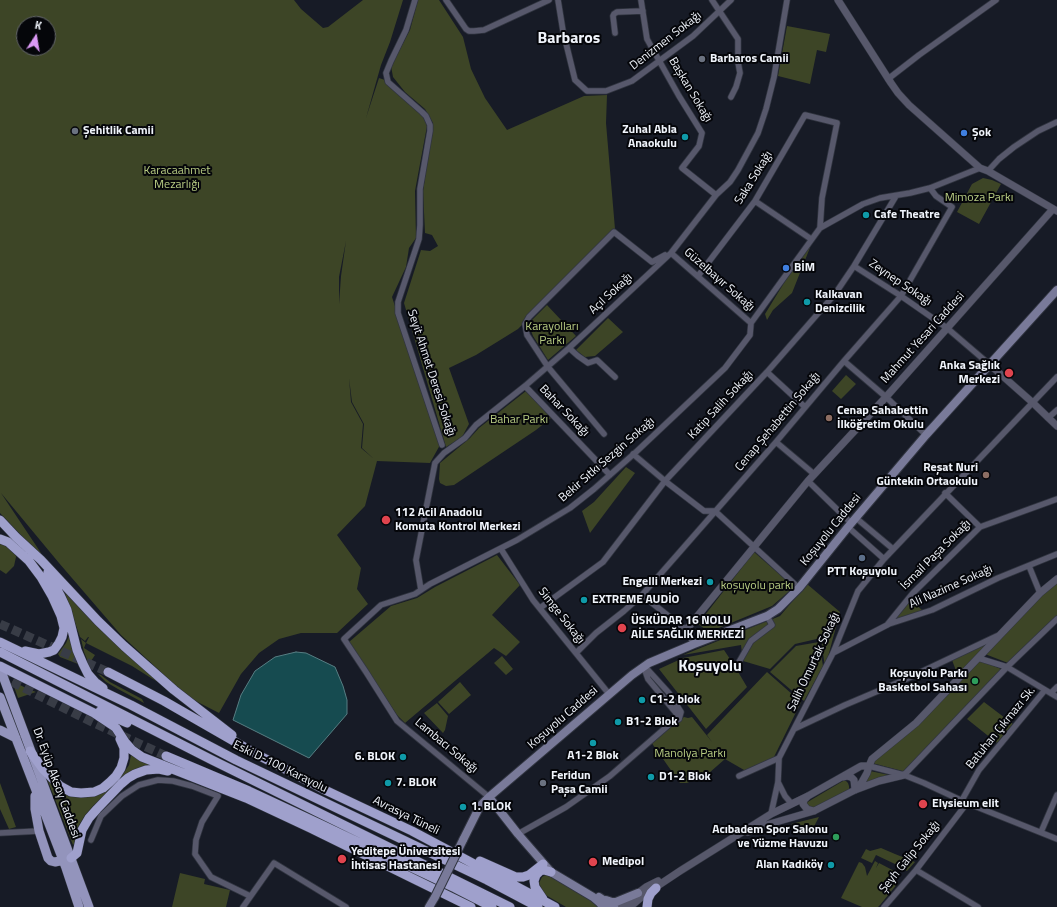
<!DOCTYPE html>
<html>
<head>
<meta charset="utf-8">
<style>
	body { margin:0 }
	#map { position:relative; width:1057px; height:907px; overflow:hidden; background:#171b26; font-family:"Titillium Web",sans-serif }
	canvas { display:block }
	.north { position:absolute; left:16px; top:16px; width:40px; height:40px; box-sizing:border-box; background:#05060a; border:1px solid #63656a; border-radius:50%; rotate:12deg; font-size:11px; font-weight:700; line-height:16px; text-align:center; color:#f0f4fb }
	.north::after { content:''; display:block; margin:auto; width:14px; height:18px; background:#db99f5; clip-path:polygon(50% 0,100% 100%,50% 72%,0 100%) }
</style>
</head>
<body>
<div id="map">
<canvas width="1057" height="907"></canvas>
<div class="north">K</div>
</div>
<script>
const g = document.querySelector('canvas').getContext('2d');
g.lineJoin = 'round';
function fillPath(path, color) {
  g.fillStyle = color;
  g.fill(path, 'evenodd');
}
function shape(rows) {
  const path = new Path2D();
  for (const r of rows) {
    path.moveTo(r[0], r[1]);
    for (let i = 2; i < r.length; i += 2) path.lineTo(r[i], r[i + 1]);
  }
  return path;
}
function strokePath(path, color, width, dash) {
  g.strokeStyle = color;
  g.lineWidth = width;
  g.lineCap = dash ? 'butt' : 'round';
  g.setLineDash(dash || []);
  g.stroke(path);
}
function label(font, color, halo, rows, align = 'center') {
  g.font = font + ' "Titillium Web",sans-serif';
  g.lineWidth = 4;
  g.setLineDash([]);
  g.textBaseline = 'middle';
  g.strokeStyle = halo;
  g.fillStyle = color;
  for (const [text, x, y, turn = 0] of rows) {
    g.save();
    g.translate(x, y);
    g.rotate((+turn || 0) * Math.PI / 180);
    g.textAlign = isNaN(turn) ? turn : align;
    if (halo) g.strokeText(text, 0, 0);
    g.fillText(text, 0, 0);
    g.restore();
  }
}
const green = shape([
	[0,0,294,0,301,9,323,28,328,27,363,0,403,0,390,42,381,65,366,118,379,78,385,80,420,112,425,120,427,126,415,191,416,238,409,248,406,267,392,297,440,445,430,463,377,461,365,506,337,535,361,568,357,589,368,604,337,633,301,633,279,639,259,653,241,674,219,713,188,697,121,635,59,563,1,493,41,553,39,554,0,513],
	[24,24,48,24,48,48,24,48],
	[346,241,341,276,339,304,339,277],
	[349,378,352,402,364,424,362,448,374,459,361,448,363,424,351,402],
	[418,0,439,0,463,37,471,69,485,98,507,130,584,96,607,95,606,123,615,229,518,329,476,355,449,368,469,424,462,437,446,447,404,303,421,250,430,251,438,246,432,235,425,233,423,191,433,123,425,109,405,92,393,77,391,66,410,30],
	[787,26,830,34,826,52,817,50,810,84,778,76],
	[983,178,992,180,1001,184,979,224,957,212,972,184],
	[813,240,792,293,773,310,767,320,765,314,787,278],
	[547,305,576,336,548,360,533,336,530,328,531,321],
	[608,318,623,332,595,356,585,357,576,350],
	[846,375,856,384,841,399,832,391],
	[526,391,551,418,536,430,454,485,446,486,440,483,439,479,440,463,470,438,479,428],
	[626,467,635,473,590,533,582,511,594,502],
	[0,542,15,552,16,557,14,566,6,574,0,570],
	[754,552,794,587,772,606,709,632,698,624],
	[497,555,520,585,492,615,520,642,506,656,494,648,405,723,397,715,349,642,391,606,417,598,435,587],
	[1057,582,1057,617,1008,663,985,654,1040,596],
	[807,584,840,612,825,668,821,638,795,644,770,669,743,661,741,645,683,655,780,616],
	[64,590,165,686,151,678,132,666,86,643,89,637,88,637,85,641,80,637],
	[911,600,923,611,895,621,894,619],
	[71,631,78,663,78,664,60,657,58,654,66,643],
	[81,639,86,643,84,648,95,655,89,664,84,652],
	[819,642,823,666,804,701,770,672,796,646],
	[990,642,958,676,952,660],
	[724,650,734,665,741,661,743,664,737,670,747,687,706,729,659,669,683,658],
	[502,656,513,669,506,675,494,663],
	[979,660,1001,669,906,772,872,763],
	[767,672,801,702,772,761,751,774,725,759,709,773,687,783,680,783,651,742,684,717,688,718,692,717,712,742,707,735],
	[98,674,101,675,110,682,142,699,144,703,118,689,106,682],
	[12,681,26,688,36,692,18,698],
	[460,682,471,695,449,714,438,702],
	[984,702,1013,724,997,743,967,719],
	[437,703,448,716,445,730,443,733,424,713],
	[131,755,136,758,152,765,117,785,93,806,85,815,78,827,74,844,73,845,47,779,58,787,104,792,112,788,125,771,129,765],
	[870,771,889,775,863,785],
	[843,781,846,781,848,783,849,786,849,790,814,808,810,808,806,803],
	[0,783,16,827,9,829,0,809],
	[819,817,810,834,791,824],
	[881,848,895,854,915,862,907,871,895,864,876,855,872,863,861,858,866,849,870,851],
	[875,861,878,863,876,868,879,863,900,874,895,881,898,883,880,905,878,907,862,907,841,898,859,862,862,863,865,867,867,876],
	[180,873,205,879,204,884,230,890,226,907,172,907],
	[547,874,597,903,600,907,566,907,544,894,539,883,542,877]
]);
const water = shape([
	[296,652,306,653,335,667,343,686,347,700,347,714,309,758,233,720,241,695,255,671,275,657,296,652]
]);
const trunkTunnel = shape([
	[0,624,108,672],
	[0,676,92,722,166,756]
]);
const minor = shape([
	[415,0,406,30,391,61,386,73,388,82,422,112,426,116,430,125,430,131,420,189,420,225,419,239,398,302,398,313,442,445],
	[446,0,466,29,469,31,474,31,484,30,549,0],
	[558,0,563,31,575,80,587,91,606,91,632,81,693,36,731,0],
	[641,0,647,39,679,96,702,133,699,146,682,168,716,195],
	[712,0,738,39,738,62,740,73,736,87,731,97],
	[615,33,613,16,614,14,617,12,643,11],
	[888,79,919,55,996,0],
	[988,171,999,159,1014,147,1038,131,1057,122],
	[755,201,811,239],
	[671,253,751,323],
	[854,266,901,296,947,328,989,364],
	[698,276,755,201,805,115,837,123,822,198,820,228],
	[569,348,578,356,588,363,597,360,615,377],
	[844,361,886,397,926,435],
	[767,372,805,407],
	[525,386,610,475],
	[1048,418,1057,410],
	[604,434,548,367,527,335,525,324,529,317,614,232,652,262,665,255],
	[776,442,814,474],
	[633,454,665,481,704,511,715,511,799,588],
	[808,481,851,523],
	[945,493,980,527],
	[856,518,893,549],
	[848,527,884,559],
	[501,549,533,600,609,694],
	[1029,566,1040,593],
	[421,590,416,560,435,463,444,453,465,438,476,425,525,386,569,348,671,253,716,195,730,182,738,170,758,133,766,109,774,77,787,0],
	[642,595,686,630,694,644],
	[540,608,603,562,665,481,767,372,835,294,854,266,896,196],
	[887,625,913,593,980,527,1057,499],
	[576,653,596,633,624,611,642,595,776,442,844,361,901,296,952,207,936,196,930,188],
	[833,653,889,624,932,610,998,578,1057,554],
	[978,658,1007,667,1057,697],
	[739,662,751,641,772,625,767,616],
	[644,667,649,671,669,693,681,712,679,719],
	[644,668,648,679,676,713,679,719],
	[1051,693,1057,687],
	[794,729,845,705,904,680,997,636],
	[869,766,904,775,924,783,967,803,1057,839],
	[904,775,1007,667,1057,619],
	[739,776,779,758],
	[778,782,785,796,791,803],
	[489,797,397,721,366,672,344,639,381,605,415,594,430,584,517,540,570,508,594,489,636,452,725,368,750,335,751,323,820,228,863,204,880,198,910,193,930,188,980,168],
	[962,800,979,770,1045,690],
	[771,814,778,782,779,758,833,653,858,591,884,559,1057,377],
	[1041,832,1057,795],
	[0,833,39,831],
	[518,834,566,807,610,776,671,723,679,719],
	[91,840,101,816,122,796,139,785,158,780,173,781,192,786,218,796,202,822,196,840,195,854,211,877,250,896],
	[916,870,978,907],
	[243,907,274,863,346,907],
	[884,907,916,870,967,803]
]);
const tertiary = shape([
	[838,0,891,83,898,93,909,105,980,168,988,171,1057,211],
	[989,364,1032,402,1057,426],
	[686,630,808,481,886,397,1053,209],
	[843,777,847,776,851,777,854,780,855,790],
	[855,790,862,782,867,773,869,766,872,759,916,723,1040,593,1057,579],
	[808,796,804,800,803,804,807,809,814,811],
	[748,832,766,825,814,811,855,790,879,781,904,775],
	[621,907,638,893,646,887,658,881],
	[630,907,644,895,680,871,771,814,808,796,861,766,869,766]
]);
const secondary = shape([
	[489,797,518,834,551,872,593,897,600,903,603,907],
	[463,840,480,806,489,797,632,675,649,663,694,644,767,616,778,609,799,588,848,527,926,435,1057,290],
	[599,897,614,907],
	[606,900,612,902,616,902,638,893],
	[429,907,435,897]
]);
const primary = shape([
	[0,668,89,907],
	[0,697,66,868,79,907],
	[0,730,16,738],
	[35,796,35,809,39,831,48,858,51,861,55,862,68,859]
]);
const trunk = shape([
	[0,520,16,537,41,560,98,621,124,646,174,690,232,735],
	[0,539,8,542,29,561,41,577,52,596,61,616,64,628,62,637,59,643,54,650,49,652,39,654,25,651],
	[48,572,60,595,67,610,77,650,83,664,88,674,95,682,103,688],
	[0,642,131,705,236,760,487,880,538,907],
	[0,652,212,760,510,907],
	[0,666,94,713,112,725,116,728,125,742,132,750,142,757,246,798,310,828,471,907],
	[108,672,164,701,258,755,325,790,412,831,555,907],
	[100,711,127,723],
	[30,751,43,769,60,786,71,792,81,793,94,792,103,788,110,782,116,776,121,768,124,758,124,748,120,739],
	[166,756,249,791,320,824,455,888,492,907],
	[71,858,77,853,82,830,89,818,97,809,121,784,128,778,135,774,146,770,159,769,168,771],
	[480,861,516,877,523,877,529,875,543,864],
	[543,899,535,887,534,881,536,875,540,871,544,870,551,872],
	[647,907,648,899,651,893,656,888]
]);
const secondaryBridge = shape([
	[435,897,463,840]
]);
const markers = [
	[702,59,4,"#6b7280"],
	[75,131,4,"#6b7280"],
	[964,133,4,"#3f7fe0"],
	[685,137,4,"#0f9aa8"],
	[866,215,4,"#0f9aa8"],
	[786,268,4,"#3f7fe0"],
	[807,302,4,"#0f9aa8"],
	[1009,373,5,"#e0444e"],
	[829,418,4,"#8d6e63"],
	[986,475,4,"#8d6e63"],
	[386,520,5,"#e0444e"],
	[862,558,4,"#5c6f8a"],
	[710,582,4,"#0f9aa8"],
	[584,600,4,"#0f9aa8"],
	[622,628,5,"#e0444e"],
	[975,681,4,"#2e9e5b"],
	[642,700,4,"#0f9aa8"],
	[618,722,4,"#0f9aa8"],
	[593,743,4,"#0f9aa8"],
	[403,757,4,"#0f9aa8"],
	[651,777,4,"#0f9aa8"],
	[388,783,4,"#0f9aa8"],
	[543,783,4,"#6b7280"],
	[923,804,5,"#e0444e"],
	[463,807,4,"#0f9aa8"],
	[836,837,4,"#2e9e5b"],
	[342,859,5,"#e0444e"],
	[593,862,5,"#e0444e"],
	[831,865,4,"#0f9aa8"]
];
const streetNames = [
	["Denizmen Sokağı",666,41,-38],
	["Başkan Sokağı",690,90,59],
	["Saka Sokağı",754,178,-58],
	["Güzelbayır Sokağı",719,280,41],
	["Zeynep Sokağı",900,283,34],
	["Açıl Sokağı",611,294,-43],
	["Mahmut Yesari Caddesi",923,338,-48],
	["Seyit Ahmet Deresi Sokağı",431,373,72],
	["Katip Salih Sokağı",721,405,-47],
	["Bahar Sokağı",564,411,46],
	["Cenap Şehabettin Sokağı",778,422,-50],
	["Bekir Sıtkı Sezgin Sokağı",607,460,-41],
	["Koşuyolu Caddesi",831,530,-51],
	["İsmail Paşa Sokağı",936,555,-45],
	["Ali Nazime Sokağı",951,587,-24],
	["Simge Sokağı",561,616,52],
	["Salih Omurtak Sokağı",814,662,-65],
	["Koşuyolu Caddesi",563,718,-41],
	["Batuhan Çıkmazı Sk.",1001,728,-51],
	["Lambacı Sokağı",446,746,40],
	["Eski D-100 Karayolu",280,767,26],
	["Dr. Eyüp Aksoy Caddesi",56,783,70],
	["Avrasya Tüneli",406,816,26],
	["Şeyh Galip Sokağı",910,857,-51]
];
const poiNames = [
	["Barbaros Camii",710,59],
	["Zuhal Abla",677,130,"right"],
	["Anaokulu",677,144,"right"],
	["Şehitlik Camii",83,131],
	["Şok",972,133],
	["Cafe Theatre",874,215],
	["BİM",794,268],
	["Kalkavan",815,295],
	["Denizcilik",815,309],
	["Anka Sağlık",1000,366,"right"],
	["Merkezi",1000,380,"right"],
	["Cenap Sahabettin",837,411],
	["İlköğretim Okulu",837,425],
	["Reşat Nuri",978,468,"right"],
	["Güntekin Ortaokulu",978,482,"right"],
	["112 Acil Anadolu",395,513],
	["Komuta Kontrol Merkezi",395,527],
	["PTT Koşuyolu",862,572,"center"],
	["Engelli Merkezi",702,582,"right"],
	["EXTREME AUDİO",592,600],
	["ÜSKÜDAR 16 NOLU",631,621],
	["AİLE SAĞLIK MERKEZİ",631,635],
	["Koşuyolu Parkı",967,674,"right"],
	["Basketbol Sahası",967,688,"right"],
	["C1-2 blok",650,700],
	["B1-2 Blok",626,722],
	["A1-2 Blok",593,756,"center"],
	["6. BLOK",395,757,"right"],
	["Feridun",551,776],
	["Paşa Camii",551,790],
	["D1-2 Blok",659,777],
	["7. BLOK",396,783],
	["Elysieum elit",932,804],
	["1. BLOK",471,807],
	["Acıbadem Spor Salonu",828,830,"right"],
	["ve Yüzme Havuzu",828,844,"right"],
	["Yeditepe Üniversitesi",351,852],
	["İhtisas Hastanesi",351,866],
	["Medipol",602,862],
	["Alan Kadıköy",823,865,"right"]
];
const parkNames = [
	["Karacaahmet",177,171],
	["Mezarlığı",177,185],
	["Mimoza Parkı",979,198],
	["Karayolları",552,327],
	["Parkı",552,341],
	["Bahar Parkı",519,420],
	["koşuyolu parkı",757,586],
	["Manolya Parkı",690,754]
];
const districtNames = [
	["Barbaros",569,39],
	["Koşuyolu",710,667]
];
fillPath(green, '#3d4526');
fillPath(water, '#164b50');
strokePath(water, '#577e83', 1);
strokePath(trunkTunnel, '#383c46', 9, [9, 4.5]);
strokePath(minor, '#313540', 7);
strokePath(tertiary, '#313540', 8);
strokePath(secondary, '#313540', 10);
strokePath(primary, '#313540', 10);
strokePath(trunk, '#313540', 10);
strokePath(minor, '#57586b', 5.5);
strokePath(tertiary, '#57586b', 7);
strokePath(secondary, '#797a99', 8);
strokePath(primary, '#9394bc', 9);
strokePath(trunk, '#9fa0cc', 9);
strokePath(secondaryBridge, '#313540', 10, []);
strokePath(secondaryBridge, '#797a99', 8);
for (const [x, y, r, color] of markers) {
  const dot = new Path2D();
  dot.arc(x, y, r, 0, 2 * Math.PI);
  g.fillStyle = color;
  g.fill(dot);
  strokePath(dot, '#05060a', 1.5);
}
label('12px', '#f0f4fb', '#05060a', streetNames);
label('bold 12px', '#f0f4fb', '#05060a', poiNames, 'left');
label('12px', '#b8cc83', '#05060a', parkNames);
label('bold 16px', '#f0f4fb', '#05060a', districtNames);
</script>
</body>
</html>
